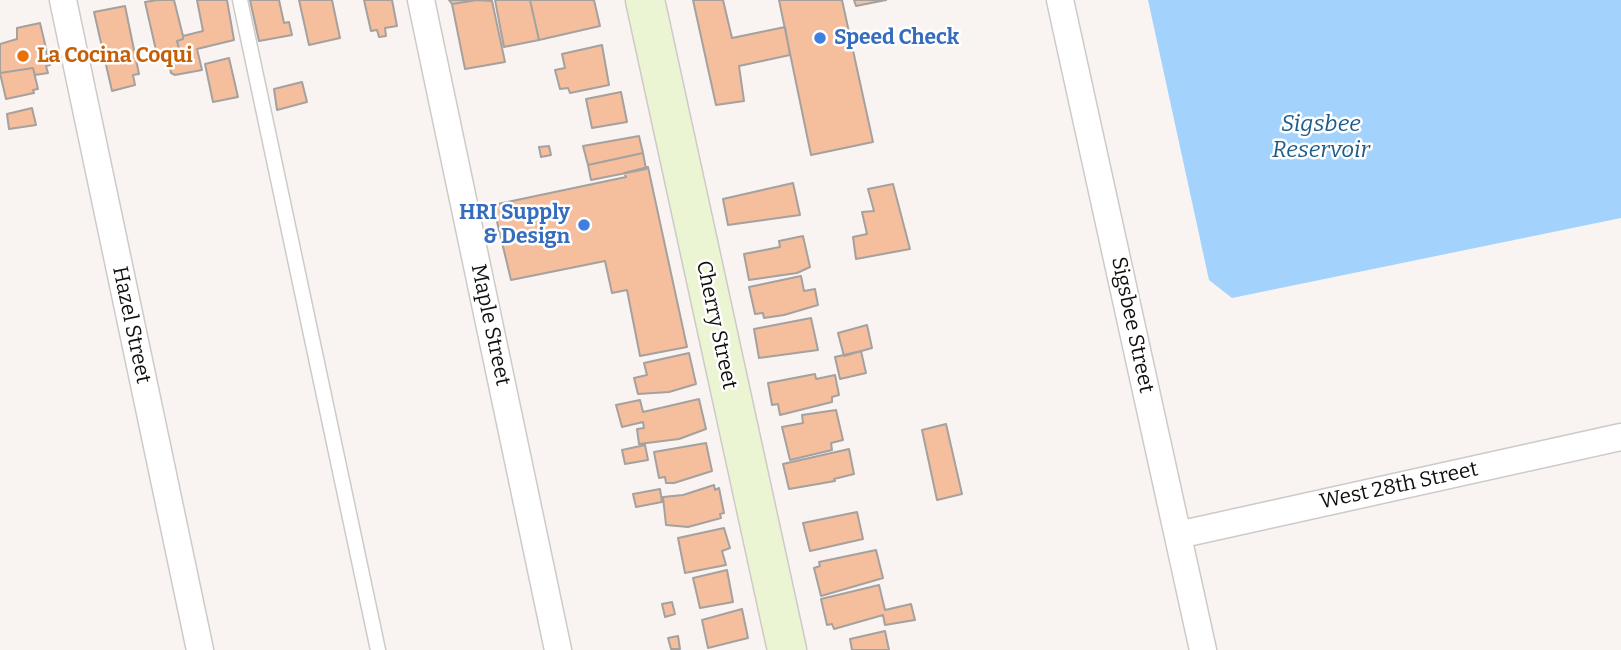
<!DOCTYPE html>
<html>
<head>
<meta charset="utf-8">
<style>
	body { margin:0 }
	canvas { display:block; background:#f9f4f2 }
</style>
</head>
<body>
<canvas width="1621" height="650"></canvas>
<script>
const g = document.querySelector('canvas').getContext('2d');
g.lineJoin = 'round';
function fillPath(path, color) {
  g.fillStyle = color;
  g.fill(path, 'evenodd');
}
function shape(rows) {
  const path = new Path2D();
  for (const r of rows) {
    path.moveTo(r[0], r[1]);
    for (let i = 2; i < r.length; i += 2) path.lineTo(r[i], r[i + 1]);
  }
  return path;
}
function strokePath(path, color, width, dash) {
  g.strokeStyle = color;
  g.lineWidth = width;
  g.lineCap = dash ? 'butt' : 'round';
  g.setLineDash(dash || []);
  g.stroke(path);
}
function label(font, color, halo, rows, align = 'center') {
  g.font = font + ' Bitter,serif';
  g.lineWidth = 5;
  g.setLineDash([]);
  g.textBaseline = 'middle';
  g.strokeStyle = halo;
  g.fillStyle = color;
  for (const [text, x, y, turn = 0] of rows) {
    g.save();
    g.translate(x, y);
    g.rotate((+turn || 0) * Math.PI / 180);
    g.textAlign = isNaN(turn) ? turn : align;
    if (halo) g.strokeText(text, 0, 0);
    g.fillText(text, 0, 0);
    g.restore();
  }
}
const water = shape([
	[1148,0,1621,0,1621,218,1232,298,1209,280]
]);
const building = shape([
	[157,0,174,0,183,36,183,39,177,41,179,49,171,51,172,57,158,59,145,2,157,0],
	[197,0,227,0,234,40,197,49,202,70,175,75,171,73,170,68,174,67,171,51,179,49,177,41,183,39,183,36,203,31,197,0],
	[250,0,279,0,284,23,289,22,292,35,259,41,250,0],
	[299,0,332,0,340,38,309,45,299,0],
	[364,0,392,0,397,26,385,28,386,36,379,37,377,30,371,31,364,0],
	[449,0,477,0,452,4,449,0],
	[477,0,492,1,505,62,465,69,452,4,477,0],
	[495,0,530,0,539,40,504,47,495,0],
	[530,0,594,0,600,26,539,40,530,0],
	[693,0,723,0,732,38,785,27,790,55,739,66,744,101,716,105,693,0],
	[779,0,842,0,873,142,811,155,779,0],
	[854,0,886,0,856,6,854,0],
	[125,6,139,74,133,75,135,85,112,91,94,12,125,6],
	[40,23,50,65,46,66,48,73,35,75,33,68,0,73,0,44,17,39,17,28,40,23],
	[602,45,609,85,570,93,568,88,560,89,555,70,565,68,562,54,602,45],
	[229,58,238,97,213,102,205,64,229,58],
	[33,68,38,89,33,90,34,93,6,99,0,73,33,68],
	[302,82,307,102,277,110,274,89,302,82],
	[621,92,627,122,592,128,586,99,621,92],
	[32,108,36,125,9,129,7,114,32,108],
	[639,136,643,153,588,165,583,146,639,136],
	[549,146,551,155,541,157,539,147,549,146],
	[643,153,646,169,591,180,588,165,643,153],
	[648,167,687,347,640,356,627,290,612,293,605,261,511,280,493,205,626,177,624,173,648,167],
	[793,183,800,215,728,225,723,199,793,183],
	[893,184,910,249,856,259,853,237,867,234,862,212,874,211,868,189,893,184],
	[803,236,810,267,797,273,749,280,744,254,780,247,779,241,803,236],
	[801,276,804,291,815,289,818,305,784,315,764,318,763,313,755,314,749,287,801,276],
	[811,318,818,350,759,358,754,329,811,318],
	[867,325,872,348,844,356,838,333,867,325],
	[861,351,866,373,840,379,835,357,861,351],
	[689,353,696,384,669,392,638,394,634,378,647,375,644,363,689,353],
	[815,374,816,379,835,375,839,395,832,397,832,402,780,415,778,404,772,405,768,383,815,374],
	[699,399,706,429,679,439,639,444,637,429,644,428,643,422,622,427,616,405,640,400,643,412,699,399],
	[836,410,843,440,831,443,832,450,790,460,782,427,803,423,802,415,836,410],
	[946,424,962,494,937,500,922,430,946,424],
	[706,443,712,471,674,483,666,483,665,477,659,478,654,452,706,443],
	[645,445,648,460,625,464,622,450,645,445],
	[849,449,854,474,834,479,835,481,789,489,783,464,849,449],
	[714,485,715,490,719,488,724,513,720,514,721,518,688,527,666,525,663,497,683,495,714,485],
	[660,489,662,502,636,507,633,494,660,489],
	[857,512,863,539,810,551,803,523,857,512],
	[724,528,730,548,722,551,726,565,685,573,678,538,724,528],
	[876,550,883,578,821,596,814,568,820,566,819,562,876,550],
	[727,570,733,602,700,608,693,578,727,570],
	[879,585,885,610,911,604,915,620,885,625,883,615,834,629,832,624,827,625,821,599,879,585],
	[672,602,675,614,665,617,662,604,672,602],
	[742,609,748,638,708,648,702,620,742,609],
	[885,631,889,650,852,650,850,639,885,631],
	[678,636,680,649,671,649,668,638,678,636]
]);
const lane = shape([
	[240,0,378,650]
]);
const street = shape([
	[63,0,200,650],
	[421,0,558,650],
	[1060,0,1203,650],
	[1178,535,1621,437]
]);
const secondary = shape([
	[645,0,787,650]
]);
const markers = [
	[820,38,7,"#3f7fe0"],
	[23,56,7,"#e8710a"],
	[584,225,7,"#3f7fe0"]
];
const shopNames = [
	["Speed Check",834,38],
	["HRI Supply",570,213,"right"],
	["& Design",570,237,"right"]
];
const foodNames = [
	["La Cocina Coqui",37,56]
];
const streetNames = [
	["Hazel Street",131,325,78],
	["Maple Street",490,325,78],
	["Cherry Street",716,325,78],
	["Sigsbee Street",1132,325,78],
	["West 28th Street",1399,486,-12]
];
const waterNames = [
	["Sigsbee",1321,125],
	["Reservoir",1321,151]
];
fillPath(water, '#a3d3fc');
fillPath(building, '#f5be9d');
strokePath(building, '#a5a19f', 2);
strokePath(lane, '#cecac8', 17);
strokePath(street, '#cecac8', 29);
strokePath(secondary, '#cecac8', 41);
strokePath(lane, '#fff', 14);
strokePath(street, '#fff', 26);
strokePath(secondary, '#ecf5d3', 38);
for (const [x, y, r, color] of markers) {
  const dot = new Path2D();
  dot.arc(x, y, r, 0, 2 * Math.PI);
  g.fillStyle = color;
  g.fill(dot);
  strokePath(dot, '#fff', 2.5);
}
label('bold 21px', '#366cbe', '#fff', shopNames, 'left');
label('bold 21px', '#c56008', '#fff', foodNames, 'left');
label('21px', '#11100f', '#fff', streetNames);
label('italic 23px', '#205c89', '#fff', waterNames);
</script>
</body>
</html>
